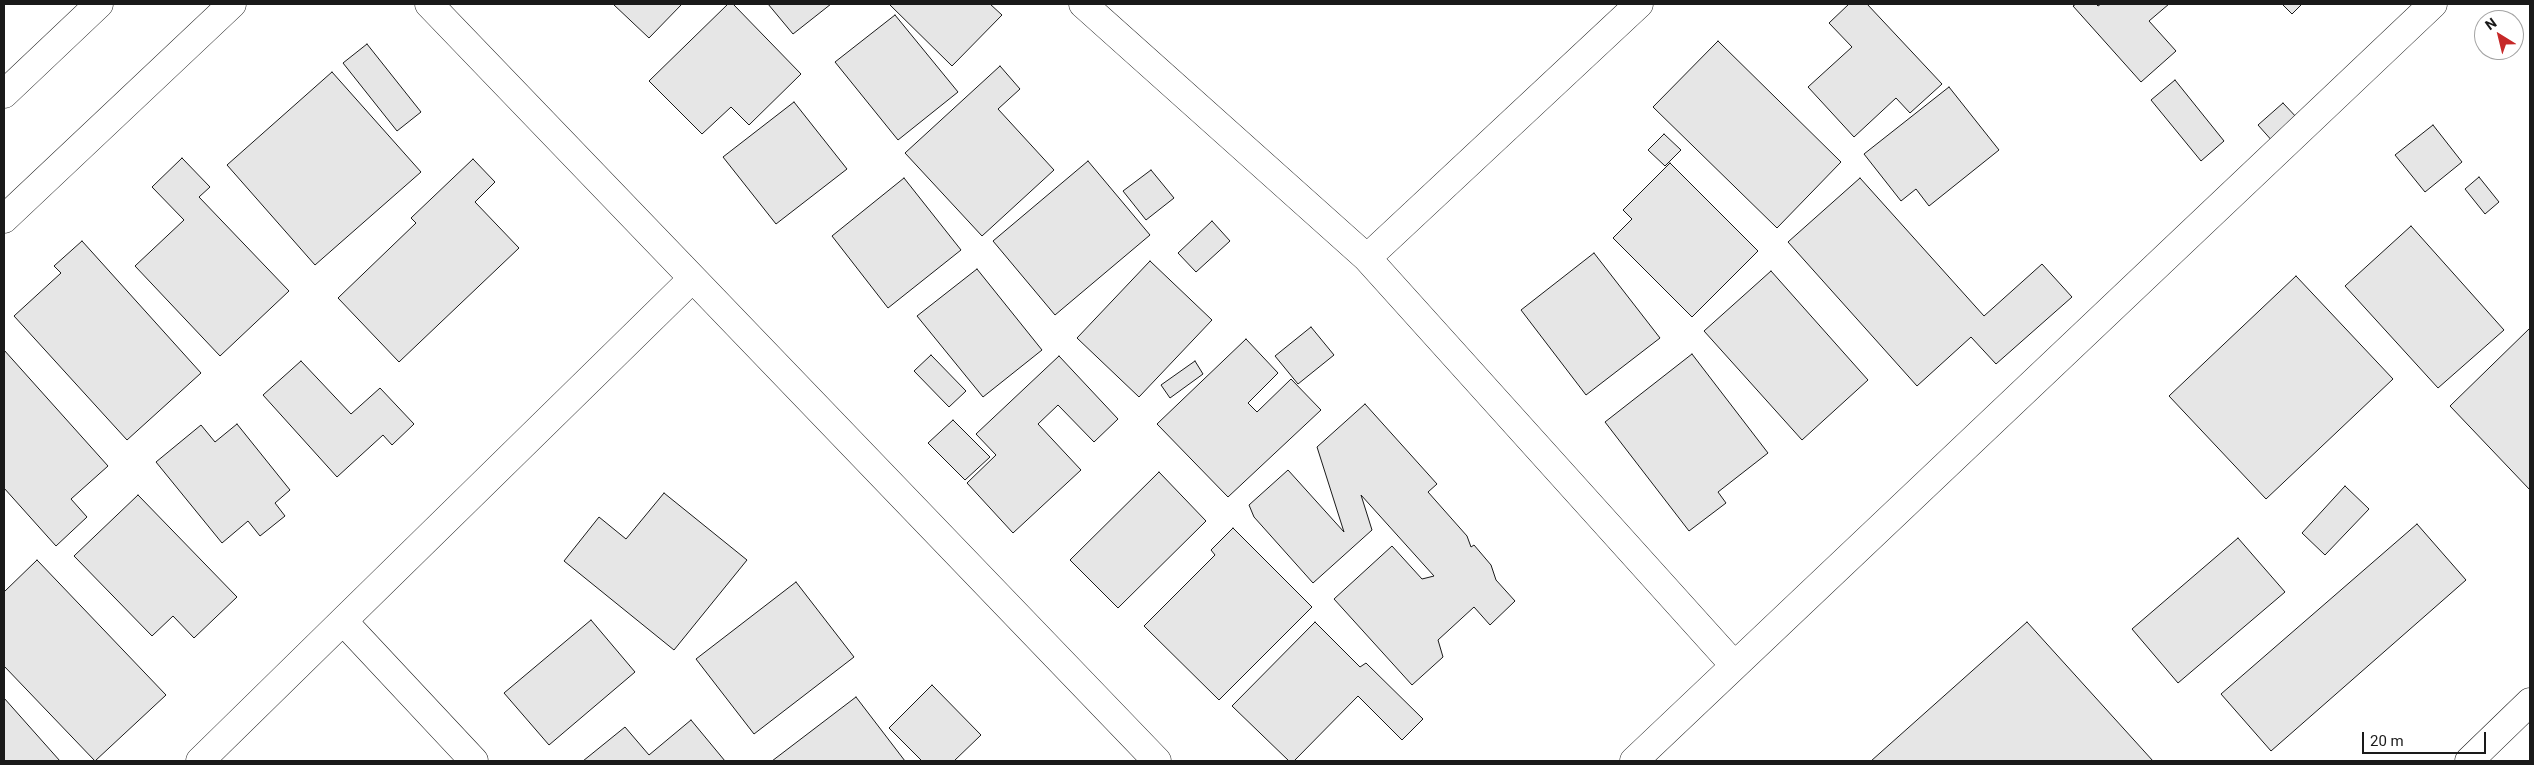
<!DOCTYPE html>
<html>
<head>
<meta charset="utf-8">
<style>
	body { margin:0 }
	#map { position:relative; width:2534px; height:765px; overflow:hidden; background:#fff; font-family:Roboto,sans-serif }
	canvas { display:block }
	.frame { position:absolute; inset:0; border:5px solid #1a1a1a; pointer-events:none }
	.north { position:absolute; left:2474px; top:10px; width:50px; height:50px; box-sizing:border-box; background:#fff; border:1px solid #a3a3a3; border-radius:50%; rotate:324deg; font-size:14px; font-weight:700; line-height:20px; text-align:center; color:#1a1a1a }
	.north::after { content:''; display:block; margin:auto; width:18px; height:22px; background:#c62828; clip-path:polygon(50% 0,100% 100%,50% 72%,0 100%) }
	.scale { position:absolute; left:2362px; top:732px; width:124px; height:22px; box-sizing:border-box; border:2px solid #1a1a1a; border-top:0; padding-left:6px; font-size:15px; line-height:18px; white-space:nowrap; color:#1a1a1a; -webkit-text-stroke:4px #fff; paint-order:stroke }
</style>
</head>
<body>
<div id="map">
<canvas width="2534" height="765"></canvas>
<div class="frame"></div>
<div class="north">N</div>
<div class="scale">20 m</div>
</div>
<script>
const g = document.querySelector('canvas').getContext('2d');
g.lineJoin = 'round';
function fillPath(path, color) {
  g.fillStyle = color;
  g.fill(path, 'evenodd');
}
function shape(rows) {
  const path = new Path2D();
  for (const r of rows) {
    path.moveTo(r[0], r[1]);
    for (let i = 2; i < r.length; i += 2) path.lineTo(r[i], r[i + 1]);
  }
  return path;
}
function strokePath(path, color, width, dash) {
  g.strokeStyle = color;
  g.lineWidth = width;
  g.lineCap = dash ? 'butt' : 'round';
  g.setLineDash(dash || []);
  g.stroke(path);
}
const building = shape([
	[613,4,682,4,649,38,613,4],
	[728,4,733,4,801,74,749,125,731,107,702,134,649,81,728,4],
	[768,4,831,4,793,34,768,4],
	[889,4,990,4,1002,15,952,66,889,4],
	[1849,4,1867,4,1942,84,1910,113,1896,98,1854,137,1808,87,1852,47,1829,23,1849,4],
	[2076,4,2096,4,2098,6,2101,4,2169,4,2149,21,2176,51,2141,82,2073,6,2076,4],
	[2282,4,2302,4,2292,14,2282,4],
	[895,15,958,92,898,140,835,62,895,15],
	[1718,41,1841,162,1777,228,1653,107,1718,41],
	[367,44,421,112,397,131,343,63,367,44],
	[1000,66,1020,89,998,109,1054,170,982,236,905,153,1000,66],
	[332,72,421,172,315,265,227,165,332,72],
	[2175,80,2224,141,2201,161,2151,100,2175,80],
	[1949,87,1999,150,1929,206,1916,189,1901,201,1864,154,1949,87],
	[794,102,847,169,776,224,723,157,794,102],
	[2283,103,2299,120,2274,143,2258,125,2283,103],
	[2433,125,2462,162,2425,192,2395,155,2433,125],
	[1664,134,1681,150,1665,166,1648,150,1664,134],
	[182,158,210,187,199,197,289,291,220,356,135,266,184,220,152,187,182,158],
	[473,159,495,182,475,202,519,248,399,362,338,298,416,223,411,218,473,159],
	[1088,161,1150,235,1055,315,993,241,1088,161],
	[1670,163,1758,251,1692,317,1613,238,1632,219,1623,210,1670,163],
	[1151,170,1174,198,1146,220,1123,191,1151,170],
	[2479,177,2499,202,2485,214,2465,189,2479,177],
	[904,178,961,250,888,308,832,236,904,178],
	[1860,178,1984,316,2042,264,2072,297,1996,364,1971,337,1917,386,1788,242,1860,178],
	[1212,221,1230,241,1196,272,1178,253,1212,221],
	[2411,226,2504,330,2438,388,2345,286,2411,226],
	[82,241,201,373,127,440,14,316,61,273,54,266,82,241],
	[1594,253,1660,338,1586,395,1521,310,1594,253],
	[1150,261,1212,320,1139,397,1077,338,1150,261],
	[977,269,1042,350,983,397,917,316,977,269],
	[1771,271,1868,380,1802,440,1704,331,1771,271],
	[2296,276,2393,379,2266,499,2169,396,2296,276],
	[1311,327,1334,355,1298,384,1275,356,1311,327],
	[2530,328,2530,490,2450,406,2530,328],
	[1246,339,1278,373,1248,403,1257,412,1291,379,1321,410,1228,497,1157,424,1246,339],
	[4,350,108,466,71,499,87,517,56,546,4,488,4,350],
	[1692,354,1768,453,1718,492,1726,503,1689,531,1605,422,1692,354],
	[931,355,966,391,949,407,914,371,931,355],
	[1059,356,1118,419,1094,442,1058,405,1038,424,1081,470,1013,533,967,483,996,455,976,434,1059,356],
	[301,361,351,414,380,388,414,424,392,445,383,435,337,477,263,395,301,361],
	[1195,361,1203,374,1170,398,1161,385,1195,361],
	[1365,404,1437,484,1428,492,1467,536,1471,547,1474,545,1491,565,1496,580,1515,601,1490,625,1474,607,1438,640,1443,657,1412,685,1334,599,1392,546,1422,579,1434,576,1361,495,1372,530,1313,583,1254,517,1249,505,1288,470,1344,532,1317,447,1365,404],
	[953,420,990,457,965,480,928,443,953,420],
	[237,424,290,490,275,503,285,516,260,536,248,521,222,543,156,462,201,425,215,442,237,424],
	[1159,472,1206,521,1118,608,1070,560,1159,472],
	[2345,486,2369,509,2325,555,2302,533,2345,486],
	[664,493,747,560,674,650,564,561,599,517,626,539,664,493],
	[138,495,237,597,194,638,173,616,152,636,74,556,138,495],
	[2417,524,2466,580,2271,751,2221,694,2417,524],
	[1233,528,1312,607,1219,700,1144,626,1215,555,1211,550,1233,528],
	[2238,538,2285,592,2178,683,2132,629,2238,538],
	[37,560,166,695,95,761,4,666,4,592,37,560],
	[796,582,854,657,754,734,696,659,796,582],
	[591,620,635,672,549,745,504,693,591,620],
	[1315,622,1360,667,1366,663,1423,719,1402,740,1358,696,1294,761,1289,761,1232,706,1315,622],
	[2027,622,2153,761,1871,761,2027,622],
	[932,685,981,735,954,761,922,761,889,728,932,685],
	[856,697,905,761,772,761,856,697],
	[4,698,60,761,4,761,4,698],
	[691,720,725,761,583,761,625,727,649,755,691,720]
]);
const minor = shape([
	[429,4,1157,761],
	[1083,4,1367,258,1734,665],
	[4,94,99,4],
	[4,219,232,4],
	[1367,258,1639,4],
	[343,621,474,761],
	[200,761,692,279],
	[1634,761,2433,4]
]);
const major = shape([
	[2469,761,2530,702]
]);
fillPath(building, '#e6e6e6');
strokePath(building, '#1a1a1a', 1);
strokePath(minor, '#1a1a1a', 29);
strokePath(major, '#1a1a1a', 29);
strokePath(minor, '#fff', 28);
strokePath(major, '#fff', 28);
</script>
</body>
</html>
